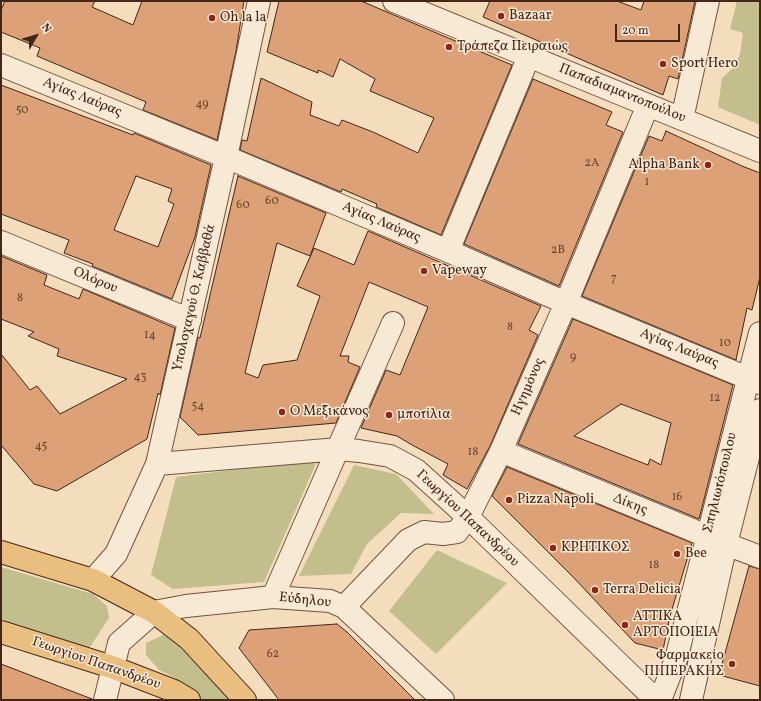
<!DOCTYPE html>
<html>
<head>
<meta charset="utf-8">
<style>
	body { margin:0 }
	#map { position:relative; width:761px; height:701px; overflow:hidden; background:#f4ddbd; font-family:Vollkorn,serif }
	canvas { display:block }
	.frame { position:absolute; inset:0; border:2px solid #43251a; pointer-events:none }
	.north { position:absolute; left:16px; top:16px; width:40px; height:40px; -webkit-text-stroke:3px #f8e9d4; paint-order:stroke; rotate:52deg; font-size:11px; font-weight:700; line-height:16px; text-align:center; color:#43251a }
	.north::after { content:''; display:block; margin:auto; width:14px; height:18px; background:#43251a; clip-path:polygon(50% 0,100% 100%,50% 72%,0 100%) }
	.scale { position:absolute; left:615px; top:24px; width:65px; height:18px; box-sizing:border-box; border:2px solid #43251a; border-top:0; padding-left:5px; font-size:12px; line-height:14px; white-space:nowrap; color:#43251a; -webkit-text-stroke:3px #f8e9d4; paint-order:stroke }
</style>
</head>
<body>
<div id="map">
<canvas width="761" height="701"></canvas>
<div class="frame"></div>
<div class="north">N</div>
<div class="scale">20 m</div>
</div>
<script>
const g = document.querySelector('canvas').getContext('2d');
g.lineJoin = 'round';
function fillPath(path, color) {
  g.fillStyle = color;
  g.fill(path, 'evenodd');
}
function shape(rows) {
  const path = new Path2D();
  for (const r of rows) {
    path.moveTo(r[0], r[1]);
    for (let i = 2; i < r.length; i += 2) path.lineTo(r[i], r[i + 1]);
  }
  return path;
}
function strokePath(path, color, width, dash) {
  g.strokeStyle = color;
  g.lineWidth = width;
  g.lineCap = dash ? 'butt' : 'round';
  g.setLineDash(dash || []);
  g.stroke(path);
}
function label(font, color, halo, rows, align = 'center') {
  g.font = font + ' Vollkorn,serif';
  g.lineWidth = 3;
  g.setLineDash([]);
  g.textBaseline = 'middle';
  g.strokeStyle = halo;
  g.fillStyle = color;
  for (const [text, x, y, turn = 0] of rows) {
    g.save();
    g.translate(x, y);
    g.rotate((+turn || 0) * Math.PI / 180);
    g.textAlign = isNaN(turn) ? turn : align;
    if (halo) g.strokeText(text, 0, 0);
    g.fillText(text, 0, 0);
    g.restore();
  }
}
const green = shape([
	[737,1,760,1,760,125,718,107,722,78,734,67,740,54,743,33,730,29],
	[318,459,264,582,173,589,151,575,176,477],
	[354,465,396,474,434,514,401,513,367,544,351,574,299,576],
	[437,550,507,583,436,654,389,611],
	[1,567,93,594,107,606,109,618,88,650,1,619],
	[165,634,177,639,240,700,203,700,179,680,159,670,146,655,146,643]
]);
const building = shape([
	[5,1,95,1,92,7,133,25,142,1,244,1,236,51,217,140,143,110,146,102,37,56,40,48,1,32,1,10,5,1],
	[279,1,361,1,512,65,441,235,376,207,377,204,342,189,341,192,240,150,242,140,247,141,261,78,312,102,310,115,339,126,342,120,373,132,418,153,434,118,370,91,375,79,340,59,333,77,318,70,318,73,267,52,279,1],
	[490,1,617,1,641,10,644,1,695,1,678,79,669,76,663,95,483,17,490,1],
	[533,79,612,112,606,125,623,132,559,286,464,244,533,79],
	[1,85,133,135,134,133,211,165,195,237,172,299,92,266,93,264,64,253,69,240,1,214,1,85],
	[136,176,172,189,168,201,174,204,158,247,114,230,136,176],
	[666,131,742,166,760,173,760,277,752,310,747,308,736,360,582,296,649,136,662,141,666,131],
	[238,176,326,213,310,256,277,243,245,373,258,378,263,365,297,360,320,296,297,286,314,248,354,265,368,231,541,306,529,330,538,335,490,446,467,489,443,475,448,464,412,445,397,436,361,428,386,370,400,375,428,307,369,282,340,356,349,356,348,362,360,367,336,423,198,435,180,417,198,337,200,338,238,176],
	[1,256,47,275,44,285,79,299,83,289,175,328,160,395,158,393,147,439,57,491,34,484,1,445,1,354,30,390,37,386,60,414,127,379,57,356,59,349,28,336,34,332,1,319,1,256],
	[573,319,733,385,699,519,518,444,573,319],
	[621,404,671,423,661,465,650,459,648,465,574,436,621,404],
	[507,467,692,543,670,616,663,650,635,643,574,578,492,496,507,467],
	[749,566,760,569,760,686,719,675,749,566],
	[337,624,347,632,415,700,279,700,239,648,249,630,337,624],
	[1,664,92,699,92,700,1,700,1,664]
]);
const minor = shape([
	[394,1,760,151],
	[1,65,226,157,448,251,566,303,760,383],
	[682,119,708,1],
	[1,242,190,320],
	[448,251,529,56],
	[501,451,726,544,760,557],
	[157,464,339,449,359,451,390,456,416,470,468,517,656,700],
	[93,580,116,554,157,464,226,157,259,1],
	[273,597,393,323],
	[344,607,408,540,424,532,443,534,457,532,468,517,501,451,566,303,648,105],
	[105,700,119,643,154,612,186,606,273,597,330,601,344,607,443,700],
	[660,700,676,659,760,333],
	[691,700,726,544,760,410]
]);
const major = shape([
	[1,552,93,580,154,612,189,639,245,700],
	[1,632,112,667,174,691,189,700]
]);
const markers = [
	[501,16,4,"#8f2418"],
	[212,18,4,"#8f2418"],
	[449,47,4,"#8f2418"],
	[663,64,4,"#8f2418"],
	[708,165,4,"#8f2418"],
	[424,271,4,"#8f2418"],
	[282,412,4,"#8f2418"],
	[389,415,4,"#8f2418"],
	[509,500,4,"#8f2418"],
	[553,548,4,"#8f2418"],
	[677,554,4,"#8f2418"],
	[595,590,4,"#8f2418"],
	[625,625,4,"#8f2418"],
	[732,664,4,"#8f2418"]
];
const numberNames = [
	["49",202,105],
	["50",22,111],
	["2Α",592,164],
	["1",647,183],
	["60",272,202],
	["60",243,206],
	["2Β",558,251],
	["7",614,279],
	["8",20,299],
	["8",510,328],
	["14",150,336],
	["10",725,344],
	["9",573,358],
	["43",140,378],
	["12",715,399],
	["54",198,407],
	["45",41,447],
	["18",473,453],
	["16",677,498],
	["18",654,566],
	["62",273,655]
];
const poiNames = [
	["Bazaar",509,16],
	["Oh la la",220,18],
	["Τράπεζα Πειραιώς",457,47],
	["Sport Hero",671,64],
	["Alpha Bank",700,165,"right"],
	["Vapeway",432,271],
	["Ο Μεξικάνος",290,412],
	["μποτίλια",397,415],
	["Pizza Napoli",517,500],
	["ΚΡΗΤΙΚΟΣ",561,548],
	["Bee",685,554],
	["Terra Delicia",603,590],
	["ΑΤΤΙΚΑ",633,617],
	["ΑΡΤΟΠΟΙΕΙΑ",633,633],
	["Φαρμακείο",724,656,"right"],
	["ΠΙΠΕΡΑΚΗΣ",724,672,"right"]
];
const streetNames = [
	["Παπαδιαμαντοπούλου",622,94,22],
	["Αγίας Λαύρας",82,98,22],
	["Αγίας Λαύρας",381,223,23],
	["Ολόρου",95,281,23],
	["Υπολοχαγού Θ. Καββαθά",195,298,-77],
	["Αγίας Λαύρας",679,349,22],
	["Ηγημόνος",529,387,-66],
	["Σπηλιωτόπουλου",721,483,-76],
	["Δίκης",630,505,22],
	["Γεωργίου Παπανδρέου",467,519,43],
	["Εύδηλου",305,601,6],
	["Γεωργίου Παπανδρέου",96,664,19]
];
fillPath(green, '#c2bf8d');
fillPath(building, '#dca177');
strokePath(building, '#43251a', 1);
strokePath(minor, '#6f5343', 24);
strokePath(major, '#43251a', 24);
strokePath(minor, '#f8e9d4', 22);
strokePath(major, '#eabe7e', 22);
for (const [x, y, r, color] of markers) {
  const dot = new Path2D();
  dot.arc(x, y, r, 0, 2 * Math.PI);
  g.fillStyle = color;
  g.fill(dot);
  strokePath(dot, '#f8e9d4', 1.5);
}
label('12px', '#694431', null, numberNames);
label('14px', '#43251a', '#f8e9d4', poiNames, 'left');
label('14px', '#43251a', '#f8e9d4', streetNames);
</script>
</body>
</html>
